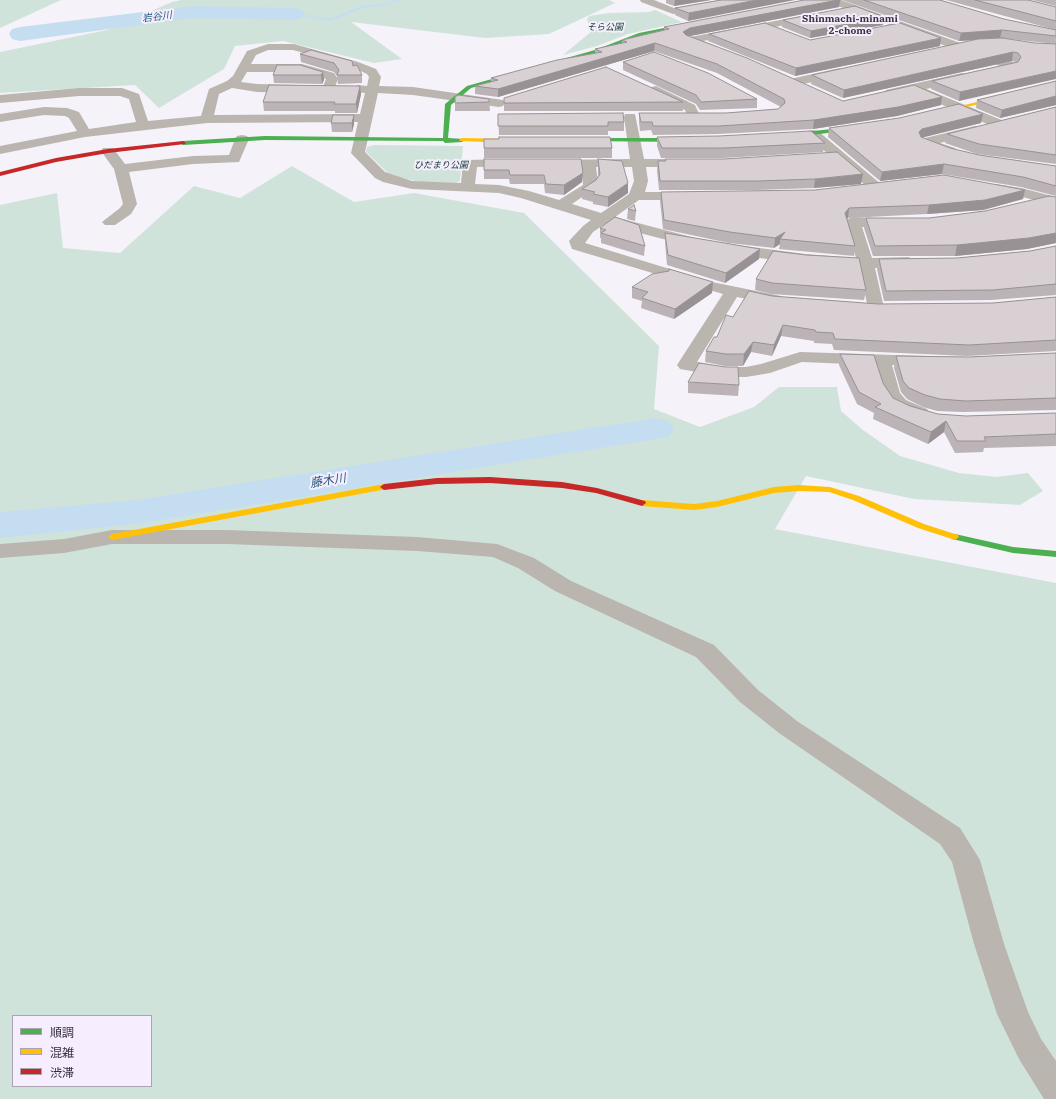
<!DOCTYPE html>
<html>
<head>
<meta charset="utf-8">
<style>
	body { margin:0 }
	#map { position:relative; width:1056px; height:1099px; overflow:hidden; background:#f6f2fa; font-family:"IBM Plex Serif","Noto Sans JP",serif }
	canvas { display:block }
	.legend { position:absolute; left:12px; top:1015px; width:140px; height:72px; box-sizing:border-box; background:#f6eefe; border:1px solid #aaa3b0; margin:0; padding:5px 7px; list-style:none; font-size:12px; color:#38323c }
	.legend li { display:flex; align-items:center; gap:8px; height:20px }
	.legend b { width:20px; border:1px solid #aaa3b0 }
</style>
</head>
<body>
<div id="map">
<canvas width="1056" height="1099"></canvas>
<ul class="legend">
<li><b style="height:5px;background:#4caf50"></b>順調</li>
<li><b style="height:5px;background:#ffc107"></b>混雑</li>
<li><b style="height:5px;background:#c62828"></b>渋滞</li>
</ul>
</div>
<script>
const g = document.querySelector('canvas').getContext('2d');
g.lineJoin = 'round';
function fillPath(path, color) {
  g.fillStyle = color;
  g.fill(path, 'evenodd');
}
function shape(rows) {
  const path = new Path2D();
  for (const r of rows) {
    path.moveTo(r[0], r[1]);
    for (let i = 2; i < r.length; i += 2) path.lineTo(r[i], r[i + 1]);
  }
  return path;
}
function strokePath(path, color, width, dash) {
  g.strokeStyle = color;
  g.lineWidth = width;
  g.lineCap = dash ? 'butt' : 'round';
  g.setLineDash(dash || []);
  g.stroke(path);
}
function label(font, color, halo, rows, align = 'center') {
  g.font = font + ' "IBM Plex Serif","Noto Sans JP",serif';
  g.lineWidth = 4;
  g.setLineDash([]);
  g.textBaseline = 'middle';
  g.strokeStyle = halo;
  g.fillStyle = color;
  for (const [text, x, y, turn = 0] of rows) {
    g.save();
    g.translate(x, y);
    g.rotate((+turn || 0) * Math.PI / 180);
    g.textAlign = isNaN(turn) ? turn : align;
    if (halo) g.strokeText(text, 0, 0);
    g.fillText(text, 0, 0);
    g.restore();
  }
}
const green = shape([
	[0,0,61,0,0,28],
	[181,0,609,0,615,3,549,34,485,38,351,22,402,59,374,63,283,41,235,46,224,69,159,108,135,85,0,93,0,52,107,30,172,2],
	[655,10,682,22,628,34,597,46,563,55,592,31,587,20,589,16,609,13,649,12],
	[374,145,463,146,460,181,455,183,420,182,397,177,388,173,366,152,367,147],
	[292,166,354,202,414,193,524,213,659,346,654,409,700,427,754,407,779,387,837,387,841,411,863,430,900,456,959,473,997,477,1028,473,1043,491,1020,505,914,499,806,476,775,529,1056,583,1056,1099,0,1099,0,205,57,193,63,248,120,253,194,186,240,198],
	[13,1016,151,1016,151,1086,13,1086]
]);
const stream = shape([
	[397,0,403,0,383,6,363,8,330,21,292,14,294,13,330,19,361,6,383,4,397,0]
]);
const river = shape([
	[192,6,294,8,301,10,304,14,301,18,294,20,192,18,20,41,12,39,9,34,12,29,20,27,192,6],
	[655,418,668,421,674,429,668,437,136,524,0,538,0,512,136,500,655,418]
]);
const street = shape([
	[640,0,654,0,674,8,720,0,744,0,739,3,673,14,641,2,640,0],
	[826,0,841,0,1016,63,1018,66,1012,70,1008,69,827,2,826,0],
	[812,14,816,15,817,17,816,19,703,41,716,46,718,48,716,50,712,51,686,42,684,40,690,37,812,14],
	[268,44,294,44,358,62,376,69,381,77,379,86,413,87,503,100,505,103,503,106,499,107,413,95,378,93,365,152,385,172,412,181,461,183,463,163,465,160,514,159,519,160,521,163,519,166,477,167,475,184,499,185,529,191,559,200,583,185,582,167,552,167,547,166,545,163,547,160,630,159,624,117,625,114,635,114,644,159,688,159,693,160,695,163,693,166,688,167,646,167,648,181,645,192,691,192,696,193,698,196,696,199,691,200,639,200,615,217,699,239,702,242,699,245,694,247,605,224,593,232,585,243,712,282,781,296,783,300,781,304,775,305,737,297,697,362,725,367,746,367,761,364,800,352,926,356,932,357,935,361,932,365,926,366,892,365,900,393,906,400,927,409,930,413,927,417,920,419,892,408,882,394,873,365,802,362,770,373,746,377,725,377,680,369,677,365,723,294,572,249,569,241,583,226,591,220,521,198,499,193,412,189,383,182,375,178,351,153,358,122,207,123,85,137,0,154,0,146,77,131,69,118,65,116,44,115,0,122,0,114,44,107,67,108,79,112,89,129,136,122,129,99,120,96,79,96,0,103,0,95,79,88,122,88,139,94,148,121,201,116,209,89,227,81,233,76,247,51,268,44],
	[268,50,293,50,350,66,367,74,369,77,367,86,358,85,352,89,354,92,365,93,360,114,214,115,219,94,232,88,257,92,297,93,303,89,297,85,257,84,241,82,247,72,301,72,326,79,322,89,324,92,332,92,334,89,338,79,334,73,302,64,251,64,256,55,268,50],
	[596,167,632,167,634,181,629,194,601,213,572,204,595,188,598,183,596,167],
	[840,68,846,72,844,75,794,86,788,82,790,79,840,68],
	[962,73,966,74,968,77,966,80,926,89,1004,121,1006,124,1004,127,994,127,912,92,890,97,884,93,886,90,962,73],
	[656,86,695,105,700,116,699,119,689,119,685,110,652,93,650,90,652,87,656,86],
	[975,126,980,127,982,130,980,133,940,143,955,148,957,151,955,154,945,154,921,145,919,142,921,139,975,126],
	[813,130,818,131,882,185,884,188,882,191,872,191,808,137,806,134,808,131,813,130],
	[242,135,247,136,249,139,239,162,193,164,129,172,137,204,131,214,115,225,105,225,102,222,120,208,123,204,114,169,101,151,103,148,113,148,125,164,193,156,229,155,235,139,237,136,242,135],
	[996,184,1021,188,1056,197,1056,206,1019,196,991,191,989,188,991,185,996,184],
	[853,217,900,219,903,222,900,225,895,227,862,227,872,258,908,257,914,259,916,262,914,265,908,267,875,268,884,308,882,312,876,313,870,312,868,308,859,267,805,264,729,254,723,252,721,249,723,246,729,244,805,254,856,258,845,222,848,219,853,217],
	[112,530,227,530,417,537,497,544,534,558,571,581,714,645,758,690,797,721,960,828,980,860,1004,944,1028,1012,1041,1039,1056,1061,1056,1099,1044,1099,1019,1059,997,1014,974,944,952,862,940,844,779,733,740,702,696,657,555,591,518,568,493,557,417,551,227,544,112,544,64,553,0,558,0,544,64,539,112,530]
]);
const fast = shape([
	[694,22,696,24,642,35,599,52,471,88,451,105,448,138,464,139,465,140,462,142,445,143,443,141,265,140,183,145,180,143,183,141,265,136,443,138,445,104,467,86,595,50,639,33,694,22],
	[859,126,862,128,861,129,786,138,783,136,786,134,859,126],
	[580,138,688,138,691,140,688,142,578,141,578,139,580,138],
	[955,534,1013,547,1056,551,1056,557,1013,553,952,539,951,537,952,535,955,534]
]);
const slow = shape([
	[1056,83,1056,85,934,115,931,113,1056,83],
	[462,138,514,139,517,141,514,143,460,141,459,140,462,138],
	[384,484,387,485,388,487,387,489,112,540,108,537,112,534,384,484],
	[799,485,830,487,859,496,924,524,958,535,959,537,955,540,918,528,853,500,829,492,799,491,774,493,717,507,694,510,642,506,638,503,642,500,694,504,717,501,774,487,799,485]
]);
const jam = shape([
	[183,141,186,143,185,144,108,153,56,162,0,176,0,172,56,158,108,149,183,141],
	[490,477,562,482,597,488,645,501,646,503,642,506,596,493,562,488,490,483,437,484,384,490,380,487,384,484,437,478,490,477]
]);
const wall = shape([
	[666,0,711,0,674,6,666,3],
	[721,0,688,21,675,15,675,8],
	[842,0,940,0,1056,36,1056,44,1000,38,981,39,1035,43,1056,44,959,101,931,89,932,81,1017,62,1016,62,1012,61,843,98,811,84,812,75,976,40,959,41],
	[946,0,1028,0,1056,7,1056,30],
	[1032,0,1056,0,1056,6],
	[840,1,839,7,690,36,688,36,843,101,942,97,941,105,897,116,813,129,718,134,653,135,651,130,640,131,639,122,639,113,726,113,778,109,781,107,717,73,654,51,498,97,475,94,475,86,491,82,491,78,595,53,595,49,622,43,622,40,664,30,664,27],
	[783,20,883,25,810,38,782,27],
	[709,34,810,40,940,46,795,76,708,41],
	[300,54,353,66,362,75,362,83,338,84,337,76,334,72,301,62],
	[623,62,757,99,757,108,700,110,696,104,623,70],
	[323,72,324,80,322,84,274,83,273,75],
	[1056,81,1056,105,1000,118,976,108,977,100],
	[360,86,361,94,357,113,335,113,335,111,264,111,263,102],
	[504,98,683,102,683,111,504,111],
	[489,99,490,111,455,111,455,103],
	[1056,107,1056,164,977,154,945,143,947,134],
	[498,114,624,122,624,131,608,131,608,135,499,135],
	[983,114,981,123,922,137,950,148,979,155,1056,166,1056,196,1021,187,942,174,880,181,828,137,829,128],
	[354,115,354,124,352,132,332,132,331,123],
	[657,137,825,143,823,152,723,158,661,158,657,146],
	[484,139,612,148,612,158,484,158],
	[484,159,583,173,582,182,564,195,545,193,544,184,510,184,509,179,484,179],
	[598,159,628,193,608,207,593,204,593,202,582,199,582,189,596,180,598,176],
	[665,159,861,184,814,188,757,190,659,190,657,170,658,161,665,161],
	[1025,190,1023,199,983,210,927,214,848,218,847,219,855,246,854,256,779,249,780,244,774,248,729,243,663,229,660,201,661,192],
	[1056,197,1056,243,1027,249,955,256,873,256,864,228,866,218,929,218,985,211],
	[628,209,636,211,635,221,627,219],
	[600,228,645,246,644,256,601,243,601,238,600,238],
	[665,233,760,249,759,259,725,283,667,265,665,243],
	[1056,246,1056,295,991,300,884,301,877,269,879,259,957,258,1030,251],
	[669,269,713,282,712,293,674,319,641,308,642,301,632,298,632,287,669,271],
	[756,279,866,290,864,300,771,294,755,290],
	[772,296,878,304,993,303,1056,297,1056,351,967,356,834,350,832,344,814,343,814,341,781,336,772,356,751,352,743,366,725,366,705,362,706,351,733,317],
	[1056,353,1056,410,963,412,937,411,923,407,907,399,901,392,894,368,896,356,969,357],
	[840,354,883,383,893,398,910,406,938,414,966,416,1056,413,1056,446,984,448,983,452,955,453,944,432,928,444,873,419,874,413,857,404,839,365],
	[688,382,739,385,738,396,688,393]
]);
const shadedWall = shape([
	[675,0,711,0,674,6],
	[757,0,795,0,688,21,689,13],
	[836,0,841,0,840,1,839,7,690,36,683,40,683,32,690,28],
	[884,17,883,25,810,38,811,31],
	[1002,30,1000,38,959,41,961,33],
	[941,38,940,46,795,76,796,68],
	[655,43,654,51,498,97,498,89],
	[1013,52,1012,61,843,98,844,90],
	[1056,71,1056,79,959,101,960,92],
	[323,72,324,80,322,84,321,75],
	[360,86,361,94,357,113,356,104],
	[1056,96,1056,105,1000,118,1002,110],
	[942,97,941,105,897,116,813,129,814,120],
	[983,114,981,123,921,138,919,132,922,129],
	[354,115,354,124,352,132,352,123],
	[944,164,942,174,880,181,882,172],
	[583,173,582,182,564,195,564,185],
	[863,174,861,184,814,188,815,179],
	[628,183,628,193,608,207,608,197],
	[1025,190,1023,199,983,210,927,214,929,205],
	[849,208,848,218,844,222,845,213],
	[785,232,780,239,780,244,774,248,775,238],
	[1056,233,1056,243,1027,249,955,256,957,245],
	[760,249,759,259,725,283,726,273],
	[713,282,712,293,674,319,675,309],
	[783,325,781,336,772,356,774,345],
	[753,342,751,352,743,366,744,354],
	[946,421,944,432,928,444,931,432]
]);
const building = shape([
	[721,0,757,0,689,13,675,8,721,0],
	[804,0,838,0,690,28,683,32,686,35,747,58,843,101,914,85,942,97,898,107,814,120,719,126,653,126,652,122,641,122,639,113,726,113,778,109,785,103,784,99,717,64,655,43,498,89,475,86,498,80,491,78,557,60,602,52,595,49,627,42,622,40,669,29,664,27,804,0],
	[864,0,940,0,1004,19,1056,30,1056,36,1002,30,961,33,864,0],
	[975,0,1028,0,1056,7,1056,21,975,0],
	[855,6,884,17,811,31,783,20,855,6],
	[765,23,810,40,900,23,941,38,796,68,709,34,765,23],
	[1002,38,1035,43,1056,44,1056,71,960,92,932,81,1018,62,1021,57,1018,53,1013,52,844,90,812,75,978,39,1002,38],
	[311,50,352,61,353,66,357,65,362,75,337,75,339,70,334,63,300,54,311,50],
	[654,52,708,73,757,99,701,102,696,95,623,62,654,52],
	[277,65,300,65,323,72,321,75,273,75,277,65],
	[606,67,683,102,504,103,504,98,606,67],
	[1056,81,1056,96,1002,110,977,100,1056,81],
	[269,85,360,86,356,104,334,104,335,102,263,102,269,85],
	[458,95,489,99,489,102,455,103,455,97,458,95],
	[959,104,983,114,922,129,919,132,921,137,950,148,979,155,1056,166,1056,186,1023,177,944,164,882,172,829,128,899,118,959,104],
	[1056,107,1056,155,979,144,947,134,1056,107],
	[623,113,624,122,608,122,608,126,498,126,498,114,623,113],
	[333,115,354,115,352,123,331,123,333,115],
	[811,131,825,143,724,148,662,148,657,137,719,136,811,131],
	[499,137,610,137,612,148,484,148,484,139,499,139,499,137],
	[837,152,863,174,815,179,758,181,660,181,658,161,666,161,665,159,724,159,837,152],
	[484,159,581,159,583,173,564,185,546,184,544,175,510,175,509,170,484,170,484,159],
	[598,159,622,161,628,183,608,197,593,194,595,192,582,189,596,180,600,174,598,159],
	[944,175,1025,190,985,200,929,205,849,208,845,213,855,246,780,239,785,232,775,238,730,232,664,220,661,192,815,190,944,175],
	[1049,196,1056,197,1056,233,1029,238,957,245,875,246,866,218,929,218,985,211,1049,196],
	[634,205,636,211,628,209,634,205],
	[615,217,639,225,645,246,601,233,606,230,600,228,615,217],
	[665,233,760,249,726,273,668,255,665,233],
	[1056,246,1056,284,993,290,886,291,879,259,957,258,1030,251,1056,246],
	[773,251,806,255,859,258,866,290,772,283,756,279,773,251],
	[669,269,713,282,675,309,642,298,648,292,632,287,652,274,669,271,669,269],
	[749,291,772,296,878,304,993,303,1056,297,1056,340,969,345,835,339,833,333,816,332,815,330,783,325,774,345,753,342,744,354,726,354,706,351,714,337,717,337,726,315,733,317,749,291],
	[1056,353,1056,398,966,401,940,399,925,395,909,388,903,381,896,356,969,357,1056,353],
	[840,354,874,355,883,383,893,398,910,406,938,414,966,416,1056,413,1056,434,984,437,986,441,957,441,946,421,931,432,875,407,881,404,859,392,840,354],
	[699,363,726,367,738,367,739,385,688,382,699,363]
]);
const farParknames = [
	["そら公園",605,27],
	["ひだまり公園",441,165]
];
const farWaternames = [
	["岩谷川",157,17,-7]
];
const farNeighbourhoodnames = [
	["Shinmachi-minami",850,19],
	["2-chome",850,31]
];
const waterNames = [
	["藤木川",328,481,-9]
];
fillPath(green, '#d0e3da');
fillPath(stream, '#c5ddf1');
fillPath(river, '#c5ddf1');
fillPath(street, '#bab5af');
fillPath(fast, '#4caf50');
fillPath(slow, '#ffc107');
fillPath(jam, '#c62828');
fillPath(wall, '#bbb3b6');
fillPath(shadedWall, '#989294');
fillPath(building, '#d9d0d4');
strokePath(building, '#989294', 1);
label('italic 9px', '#063721', '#f6eefe', farParknames);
label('italic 10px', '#245b7f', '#f6eefe', farWaternames);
label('bold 10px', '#38323c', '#f6eefe', farNeighbourhoodnames);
label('italic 12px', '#245b7f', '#f6eefe', waterNames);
</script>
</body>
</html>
